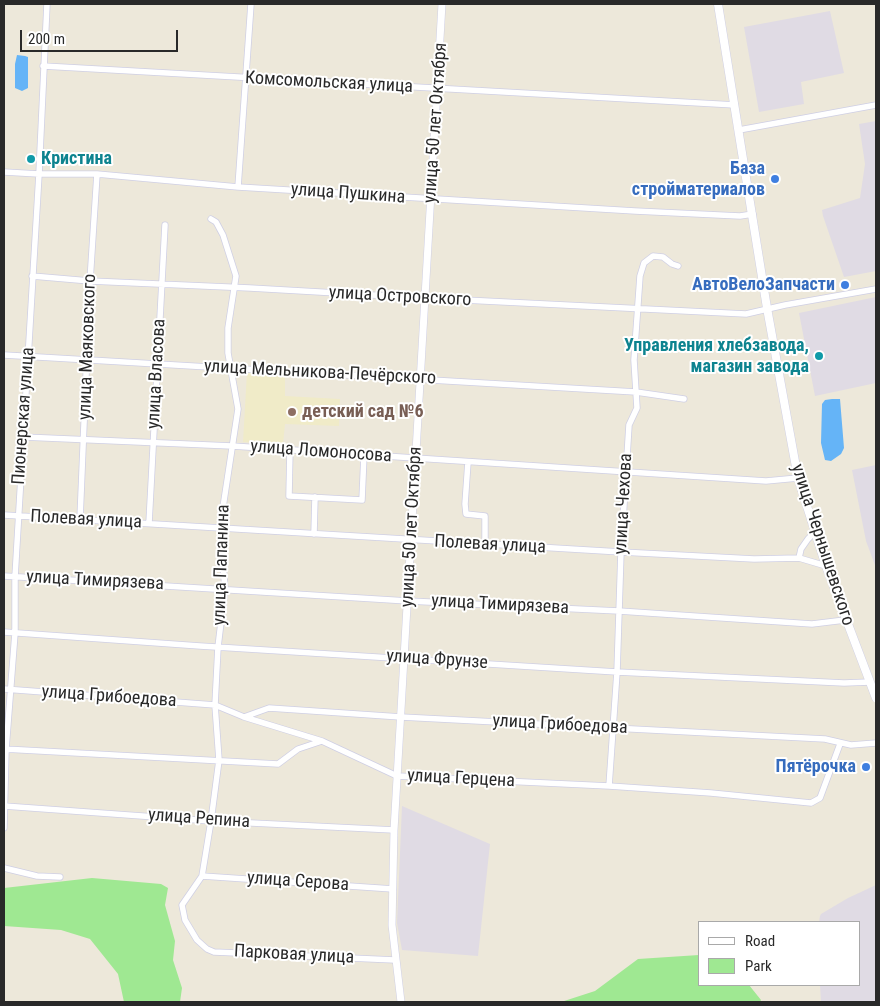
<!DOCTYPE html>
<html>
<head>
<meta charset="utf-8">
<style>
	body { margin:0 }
	#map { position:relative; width:880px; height:1006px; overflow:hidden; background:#ede8da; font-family:"Roboto Condensed",sans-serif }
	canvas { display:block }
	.frame { position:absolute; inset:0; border:5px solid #292929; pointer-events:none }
	.legend { position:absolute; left:698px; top:921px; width:162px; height:65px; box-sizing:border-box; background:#fff; border:1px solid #a9a9a9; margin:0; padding:6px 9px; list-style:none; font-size:15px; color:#292929 }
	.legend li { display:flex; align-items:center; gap:10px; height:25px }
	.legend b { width:25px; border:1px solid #a9a9a9 }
	.scale { position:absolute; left:20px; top:30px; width:158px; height:22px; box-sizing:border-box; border:2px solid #292929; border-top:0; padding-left:6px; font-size:15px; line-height:18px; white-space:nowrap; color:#292929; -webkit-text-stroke:4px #fff; paint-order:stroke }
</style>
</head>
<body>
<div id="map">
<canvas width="880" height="1006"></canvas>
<div class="frame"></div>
<ul class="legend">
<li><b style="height:6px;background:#fff"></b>Road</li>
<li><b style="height:14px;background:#9fe892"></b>Park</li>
</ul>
<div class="scale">200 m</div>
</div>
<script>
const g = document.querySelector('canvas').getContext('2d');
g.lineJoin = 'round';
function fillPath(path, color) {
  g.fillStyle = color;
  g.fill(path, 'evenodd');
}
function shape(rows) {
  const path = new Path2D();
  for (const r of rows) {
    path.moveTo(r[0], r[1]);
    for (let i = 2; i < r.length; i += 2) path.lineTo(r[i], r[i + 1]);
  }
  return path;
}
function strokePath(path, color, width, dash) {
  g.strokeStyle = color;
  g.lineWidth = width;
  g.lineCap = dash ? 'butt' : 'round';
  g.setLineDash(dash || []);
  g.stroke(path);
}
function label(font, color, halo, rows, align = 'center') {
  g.font = font + ' "Roboto Condensed",sans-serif';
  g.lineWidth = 4;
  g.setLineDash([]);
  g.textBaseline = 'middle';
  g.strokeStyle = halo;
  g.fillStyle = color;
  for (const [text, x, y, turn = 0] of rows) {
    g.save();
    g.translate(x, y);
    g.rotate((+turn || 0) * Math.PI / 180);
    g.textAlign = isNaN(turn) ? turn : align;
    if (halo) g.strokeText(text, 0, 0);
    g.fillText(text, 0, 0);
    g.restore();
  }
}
const industrial = shape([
	[830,11,844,73,801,82,804,104,759,112,744,27],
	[876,121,876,271,844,277,823,216,822,210,860,198,865,164,859,124],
	[876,297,876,383,815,396,799,313],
	[876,465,876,568,866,541,852,470],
	[402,806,490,844,478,956,402,950,397,923],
	[876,885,876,1002,821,1002,820,985,859,985,859,922,819,922,820,916,821,914,848,898]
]);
const education = shape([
	[247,372,285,375,285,396,340,399,339,426,285,424,283,444,243,442]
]);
const green = shape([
	[92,878,161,884,168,888,165,905,175,941,173,960,182,988,180,1002,124,1002,118,974,90,939,61,930,4,926,4,888],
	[699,955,699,985,749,985,761,1000,760,1002,561,1002,595,991,638,959]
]);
const water = shape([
	[17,55,25,56,28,57,28,88,22,91,15,88,15,64],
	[832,399,840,399,844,448,841,454,831,461,825,460,821,443,822,404,825,400]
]);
const minor = shape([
	[43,66,735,105],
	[739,130,876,105],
	[4,172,39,174,97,174,238,187,635,211,740,216,753,214],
	[238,187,251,4],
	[211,219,216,222,223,235,236,276,228,328,228,353,238,409,220,527,225,589,218,647,215,705,219,760,211,821,202,876,182,905,185,920,197,940,207,949,214,952,395,960],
	[32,276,90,281,250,288,424,298,746,314,785,305,876,289],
	[4,355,636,392,684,399],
	[23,437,232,446,766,481,798,478],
	[290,450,289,496,362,500,364,455],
	[468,462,465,504,466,514,485,516,485,544],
	[4,515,621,552,754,559,799,558,826,566],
	[80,519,90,281,97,174],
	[149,523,165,225],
	[314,534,315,497],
	[799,558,801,549,808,539,814,533],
	[4,576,408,601,619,611,812,624,845,620],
	[4,632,200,646,617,672,844,683,870,682],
	[4,689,215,705,244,717,322,741],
	[244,717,269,708,401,717,825,739,851,745,876,743],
	[4,749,278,764,298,749,322,741,397,776,609,786,711,793,811,803,820,798,840,744],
	[609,786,617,672,621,552,629,425,637,408,634,360,640,276,644,263,653,256,663,257,672,264,678,266],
	[4,806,211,821,394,830],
	[4,828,6,749,15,633,15,577,39,174,47,4],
	[4,868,37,876,60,877],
	[202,876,393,889]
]);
const tertiary = shape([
	[401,1002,392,925,394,830,442,4]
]);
const secondary = shape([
	[718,4,767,308,798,478,826,566,876,698]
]);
const markers = [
	[31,159,5,"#0f9aa8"],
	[775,179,5,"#3f7fe0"],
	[845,285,5,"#3f7fe0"],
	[819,356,5,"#0f9aa8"],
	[292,412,5,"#8d6e63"],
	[866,767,5,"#3f7fe0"]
];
const streetNames = [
	["Комсомольская улица",329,83,3],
	["улица 50 лет Октября",436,123,-86],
	["улица Пушкина",348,194,4],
	["улица Островского",400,297,3],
	["улица Маяковского",88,347,-88],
	["улица Мельникова-Печёрского",320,373,3],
	["улица Власова",157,374,-87],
	["Пионерская улица",24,416,-86],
	["улица Ломоносова",321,452,4],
	["улица Чехова",624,504,-87],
	["Полевая улица",86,520,3],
	["улица 50 лет Октября",412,527,-87],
	["Полевая улица",490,545,3],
	["улица Чернышевского",822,545,72],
	["улица Папанина",222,565,-88],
	["улица Тимирязева",95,581,3],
	["улица Тимирязева",500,605,3],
	["улица Фрунзе",437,660,4],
	["улица Грибоедова",109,697,4],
	["улица Грибоедова",560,725,3],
	["улица Герцена",461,779,3],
	["улица Репина",199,819,4],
	["улица Серова",298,882,4],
	["Парковая улица",294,955,3]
];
const cultureNames = [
	["Кристина",41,159],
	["Управления хлебзавода,",809,346,"right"],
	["магазин завода",809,367,"right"]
];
const shopNames = [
	["База",765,169],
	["стройматериалов",765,190],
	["АвтоВелоЗапчасти",835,285],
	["Пятёрочка",856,767]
];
const educationNames = [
	["детский сад №6",302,412]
];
fillPath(industrial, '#e0dbe4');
fillPath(education, '#f0ebc8');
fillPath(green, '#9fe892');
fillPath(water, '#65b4f7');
strokePath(minor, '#cfcfe4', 7);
strokePath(tertiary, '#cfcfe4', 8);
strokePath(secondary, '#cfcfe4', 9);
strokePath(minor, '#fff', 5.5);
strokePath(tertiary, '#fff', 7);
strokePath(secondary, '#fff', 8);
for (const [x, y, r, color] of markers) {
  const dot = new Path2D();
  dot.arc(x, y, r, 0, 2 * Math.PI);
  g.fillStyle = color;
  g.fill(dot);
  strokePath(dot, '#fff', 2);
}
label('18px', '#292929', '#fff', streetNames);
label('bold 18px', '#0d838f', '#fff', cultureNames, 'left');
label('bold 18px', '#366cbe', '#fff', shopNames, 'right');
label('bold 18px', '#785e54', '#fff', educationNames, 'left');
</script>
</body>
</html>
